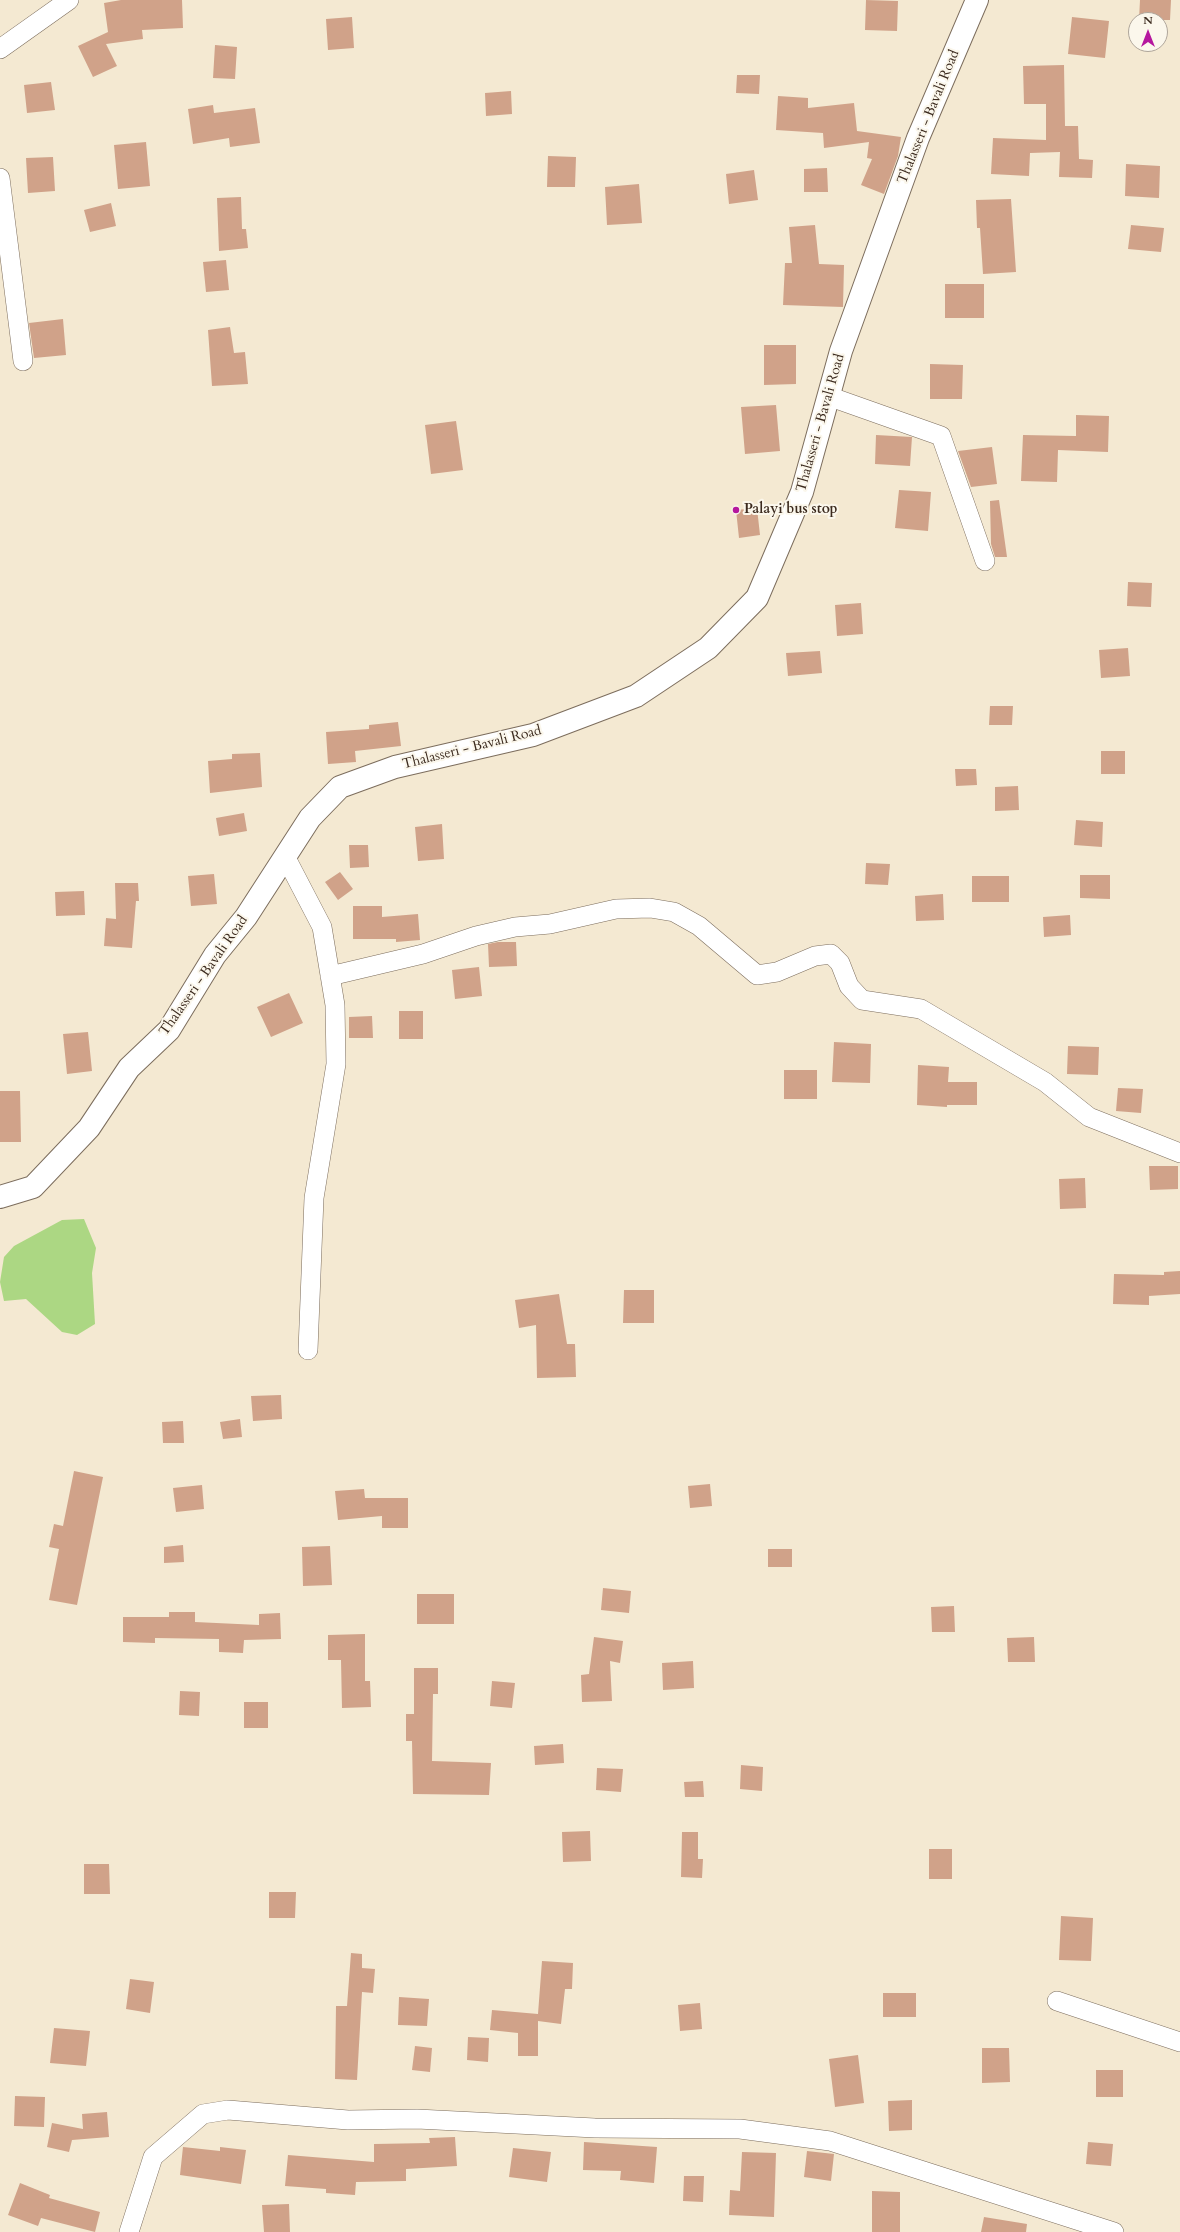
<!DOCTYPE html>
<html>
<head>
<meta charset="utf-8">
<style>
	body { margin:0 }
	#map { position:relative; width:1180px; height:2232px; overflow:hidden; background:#f4e9d2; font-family:Cardo,serif }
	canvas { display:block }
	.north { position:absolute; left:1128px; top:12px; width:40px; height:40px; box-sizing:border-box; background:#fbf7ec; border:1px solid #aea59a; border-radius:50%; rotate:0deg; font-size:11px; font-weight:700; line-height:16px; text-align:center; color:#3b2a1e }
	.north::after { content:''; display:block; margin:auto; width:14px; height:18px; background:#b5179e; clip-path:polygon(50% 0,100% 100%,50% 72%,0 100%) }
</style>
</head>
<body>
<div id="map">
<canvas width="1180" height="2232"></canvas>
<div class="north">N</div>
</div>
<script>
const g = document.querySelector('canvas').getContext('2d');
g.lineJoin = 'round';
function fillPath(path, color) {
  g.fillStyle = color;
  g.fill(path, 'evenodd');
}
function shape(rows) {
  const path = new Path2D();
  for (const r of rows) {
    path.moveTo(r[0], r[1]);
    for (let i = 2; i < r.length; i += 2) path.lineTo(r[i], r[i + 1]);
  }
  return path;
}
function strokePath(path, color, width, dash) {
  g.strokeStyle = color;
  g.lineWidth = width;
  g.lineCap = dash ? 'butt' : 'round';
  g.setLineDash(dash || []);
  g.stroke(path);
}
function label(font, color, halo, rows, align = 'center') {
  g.font = font + ' Cardo,serif';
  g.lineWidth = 4;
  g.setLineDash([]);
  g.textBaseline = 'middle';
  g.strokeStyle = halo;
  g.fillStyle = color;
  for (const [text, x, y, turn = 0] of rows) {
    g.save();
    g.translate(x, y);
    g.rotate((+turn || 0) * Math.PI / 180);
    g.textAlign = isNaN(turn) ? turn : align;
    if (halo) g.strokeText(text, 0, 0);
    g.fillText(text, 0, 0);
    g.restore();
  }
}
const green = shape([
	[84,1219,96,1248,92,1273,95,1324,77,1335,62,1332,26,1299,4,1301,0,1282,4,1257,14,1246,62,1220]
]);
const building = shape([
	[121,0,182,0,183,28,142,30,143,39,106,44,117,66,93,77,78,46,108,32,104,3],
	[866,0,898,1,897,31,865,30],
	[1140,0,1171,0,1170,20,1139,20],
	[352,17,354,48,328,50,326,19],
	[1072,17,1109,21,1105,58,1068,54],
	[215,45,237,47,235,79,213,78],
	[1064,65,1065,126,1078,126,1079,159,1093,160,1092,178,1059,177,1060,152,1030,153,1029,176,991,174,993,138,1046,140,1046,104,1024,104,1023,66],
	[737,75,760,75,759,94,736,93],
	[51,82,55,110,27,113,24,85],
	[511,91,512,114,486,116,485,93],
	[778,96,808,98,808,108,854,103,857,131,901,137,898,156,884,194,861,185,872,159,867,158,869,142,824,148,823,133,776,130],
	[213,105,214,113,255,108,260,143,230,147,229,138,193,144,188,109],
	[146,142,150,186,118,189,114,145],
	[548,156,576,157,575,187,547,187],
	[53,157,55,191,28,193,26,158],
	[1126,164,1160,166,1159,198,1125,196],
	[827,168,828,192,804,192,804,169],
	[754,170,758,200,729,204,726,174],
	[639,184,642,223,607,225,605,187],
	[241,197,242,229,246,229,248,248,219,251,217,198],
	[1011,199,1016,272,983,274,980,228,977,228,976,200],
	[111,203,116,226,90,232,84,210],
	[815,225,819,264,844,265,843,307,783,305,785,263,792,263,789,227],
	[1131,225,1164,228,1161,252,1128,249],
	[226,260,229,290,206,292,203,262],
	[945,284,984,284,984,318,945,318],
	[63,319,66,355,34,358,29,323],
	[230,327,234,353,245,352,248,384,212,386,208,330],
	[764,345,796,345,796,384,764,385],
	[930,364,963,365,962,399,930,399],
	[776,405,780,451,745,454,741,407],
	[1076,415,1109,416,1108,452,1058,450,1057,482,1021,481,1023,435,1076,436],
	[456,421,463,470,431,474,425,425],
	[876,435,912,437,910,466,875,464],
	[992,447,997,484,971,487,958,451],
	[899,490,931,492,928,531,895,528],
	[999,500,1007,557,995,557,991,544,990,501],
	[757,508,760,535,739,538,736,510],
	[1128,582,1152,583,1151,607,1127,606],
	[861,603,863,634,837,636,835,605],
	[1128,648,1130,676,1101,678,1099,650],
	[820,651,822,673,788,676,786,653],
	[990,706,1013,706,1012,725,989,725],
	[398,722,401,746,355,751,356,762,328,764,326,732,369,729,369,725],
	[1101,751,1125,751,1125,774,1101,774],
	[260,753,262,787,210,793,208,761,232,759,232,754],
	[955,769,976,769,977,785,956,786],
	[1018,786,1019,810,995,811,995,787],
	[244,813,247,831,219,836,216,818],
	[1076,820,1103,822,1102,847,1074,845],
	[442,824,444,859,418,861,415,827],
	[349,845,368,845,369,867,350,868],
	[866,863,890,864,888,885,865,884],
	[340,872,353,889,338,900,325,882],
	[214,874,217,904,191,906,188,876],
	[1080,875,1110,875,1110,899,1080,898],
	[972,876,1009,876,1009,902,972,902],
	[115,883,138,883,139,901,136,901,132,948,104,946,106,918,116,919],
	[84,891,85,915,56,916,55,892],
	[943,894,944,920,916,921,915,896],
	[353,906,382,906,382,917,418,914,420,940,396,942,396,939,353,939],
	[1070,915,1071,935,1044,937,1043,917],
	[498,942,516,942,517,966,489,967,488,944],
	[479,967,482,996,455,999,452,970],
	[289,993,303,1023,271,1037,257,1007],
	[399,1011,423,1011,423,1039,399,1039],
	[372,1016,373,1038,349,1038,349,1017],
	[88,1032,92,1071,67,1074,63,1034],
	[834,1042,871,1044,870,1083,832,1082],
	[1068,1046,1099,1047,1098,1075,1067,1074],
	[918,1065,949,1067,948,1082,977,1082,977,1105,947,1105,947,1107,917,1105],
	[784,1070,817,1070,817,1099,784,1099],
	[1118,1088,1143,1089,1141,1113,1116,1111],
	[0,1091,20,1091,21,1142,0,1142],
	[1149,1166,1178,1166,1178,1189,1150,1190],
	[1085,1178,1086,1208,1060,1209,1059,1179],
	[1180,1271,1180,1294,1149,1296,1149,1305,1113,1304,1114,1274,1164,1275,1164,1272],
	[624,1290,654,1290,654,1323,623,1323],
	[559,1294,567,1344,575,1344,576,1377,537,1378,536,1325,519,1328,515,1300],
	[281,1395,282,1419,253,1421,251,1396],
	[240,1419,242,1437,223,1439,220,1422],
	[183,1421,184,1443,163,1443,162,1422],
	[74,1471,103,1477,77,1605,49,1600,59,1549,49,1547,54,1524,63,1526],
	[710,1484,712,1506,690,1508,688,1486],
	[202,1485,204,1509,176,1512,173,1488],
	[364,1489,365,1498,408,1498,408,1528,382,1528,382,1516,338,1520,335,1491],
	[183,1545,184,1562,164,1563,164,1547],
	[330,1546,332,1585,303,1586,302,1547],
	[768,1549,792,1549,792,1567,768,1567],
	[603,1588,631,1591,629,1613,601,1610],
	[417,1594,454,1594,454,1624,417,1624],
	[954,1606,955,1632,932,1632,931,1607],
	[169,1612,195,1612,195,1622,259,1625,259,1614,280,1613,281,1639,244,1640,243,1653,219,1652,219,1639,155,1638,155,1643,123,1642,123,1617,169,1617],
	[365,1634,365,1681,370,1681,371,1707,342,1708,341,1660,328,1660,328,1635],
	[594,1637,623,1641,620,1663,610,1661,612,1701,582,1702,581,1675,589,1674],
	[1034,1637,1035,1662,1008,1662,1007,1638],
	[693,1661,694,1688,663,1690,662,1663],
	[414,1668,438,1668,438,1694,433,1694,432,1761,491,1763,489,1795,413,1794,412,1741,406,1741,406,1714,414,1714],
	[492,1681,515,1683,512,1708,490,1706],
	[180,1691,200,1692,199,1716,179,1715],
	[244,1702,268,1702,268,1728,244,1728],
	[563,1744,564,1763,535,1765,534,1746],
	[741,1765,763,1767,762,1791,740,1789],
	[597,1768,623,1769,621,1792,596,1790],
	[703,1781,704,1797,685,1797,684,1782],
	[590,1831,591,1861,563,1862,562,1832],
	[682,1832,698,1832,698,1859,703,1859,702,1878,681,1877],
	[929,1849,952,1849,952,1879,929,1879],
	[84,1864,109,1864,110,1894,84,1894],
	[269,1892,296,1892,295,1918,269,1918],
	[1061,1916,1093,1918,1091,1961,1059,1960],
	[351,1953,362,1954,362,1968,375,1969,373,1993,362,1992,357,2080,335,2079,336,2006,347,2006],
	[542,1961,573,1963,572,1989,565,1989,561,2024,538,2021,538,2056,518,2056,518,2033,490,2030,492,2010,538,2014],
	[130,1979,154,1982,150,2013,126,2009],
	[883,1993,916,1993,916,2017,883,2017],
	[399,1997,429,1999,427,2026,398,2025],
	[700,2003,702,2029,680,2031,678,2005],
	[54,2028,90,2031,86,2066,50,2063],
	[468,2037,489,2038,488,2062,467,2060],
	[415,2046,432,2048,430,2072,412,2070],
	[982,2048,1009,2048,1010,2082,982,2083],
	[858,2055,864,2103,835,2107,829,2059],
	[1096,2070,1123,2070,1123,2097,1096,2097],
	[15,2096,45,2097,44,2127,14,2126],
	[912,2100,912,2130,889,2131,888,2101],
	[107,2112,109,2137,72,2140,69,2152,47,2147,52,2123,83,2129,82,2114],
	[455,2137,457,2166,406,2169,406,2181,356,2182,355,2195,326,2193,326,2189,285,2186,288,2155,374,2162,374,2144,430,2143,429,2138],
	[584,2142,657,2147,654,2183,620,2180,621,2171,583,2170],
	[1088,2142,1113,2144,1111,2166,1086,2164],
	[183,2147,220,2151,220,2147,246,2150,241,2184,180,2175],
	[513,2148,551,2152,547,2182,509,2177],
	[807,2151,834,2154,831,2181,804,2177],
	[742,2152,776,2153,774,2217,729,2215,730,2190,740,2191],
	[684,2176,704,2176,703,2202,683,2201],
	[20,2183,50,2195,49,2198,100,2212,95,2232,41,2218,38,2226,8,2215],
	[872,2191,900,2192,900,2232,872,2232],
	[289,2204,290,2232,264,2232,262,2205],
	[984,2217,1027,2224,1026,2232,981,2232]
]);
const minor = shape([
	[0,49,69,0],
	[0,178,23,361],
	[828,396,941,436,985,561],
	[285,856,322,927,335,1005,336,1064,314,1198,308,1350],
	[330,976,423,954,476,936,515,927,550,924,616,909,650,908,674,912,699,926,757,975,777,972,815,956,831,954,840,963,849,986,862,1000,921,1009,1045,1082,1089,1117,1180,1153],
	[1057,2001,1180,2042],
	[129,2232,153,2157,203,2114,228,2110,348,2120,417,2119,595,2128,740,2129,830,2141,1114,2232]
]);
const secondary = shape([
	[0,1197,33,1187,89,1128,129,1068,169,1030,215,955,246,917,310,818,340,787,395,767,533,735,636,696,708,648,757,598,802,492,841,351,918,138,977,0]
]);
const markers = [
	[736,510,4,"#b5179e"]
];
const streetNames = [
	["Thalasseri - Bavali Road",929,117,-68],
	["Thalasseri - Bavali Road",821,423,-74],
	["Thalasseri - Bavali Road",472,748,-14],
	["Thalasseri - Bavali Road",204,976,-55]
];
const poiNames = [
	["Palayi bus stop",744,510]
];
fillPath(green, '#acd783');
fillPath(building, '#d0a289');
strokePath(minor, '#7c6d5d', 20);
strokePath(secondary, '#7c6d5d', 24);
strokePath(minor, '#fff', 19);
strokePath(secondary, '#fff', 22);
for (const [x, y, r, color] of markers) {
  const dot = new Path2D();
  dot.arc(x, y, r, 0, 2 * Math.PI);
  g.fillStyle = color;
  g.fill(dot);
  strokePath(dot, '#fbf7ec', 1.5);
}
label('14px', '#3b2a1e', '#fbf7ec', streetNames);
label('bold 14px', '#3b2a1e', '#fbf7ec', poiNames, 'left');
</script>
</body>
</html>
